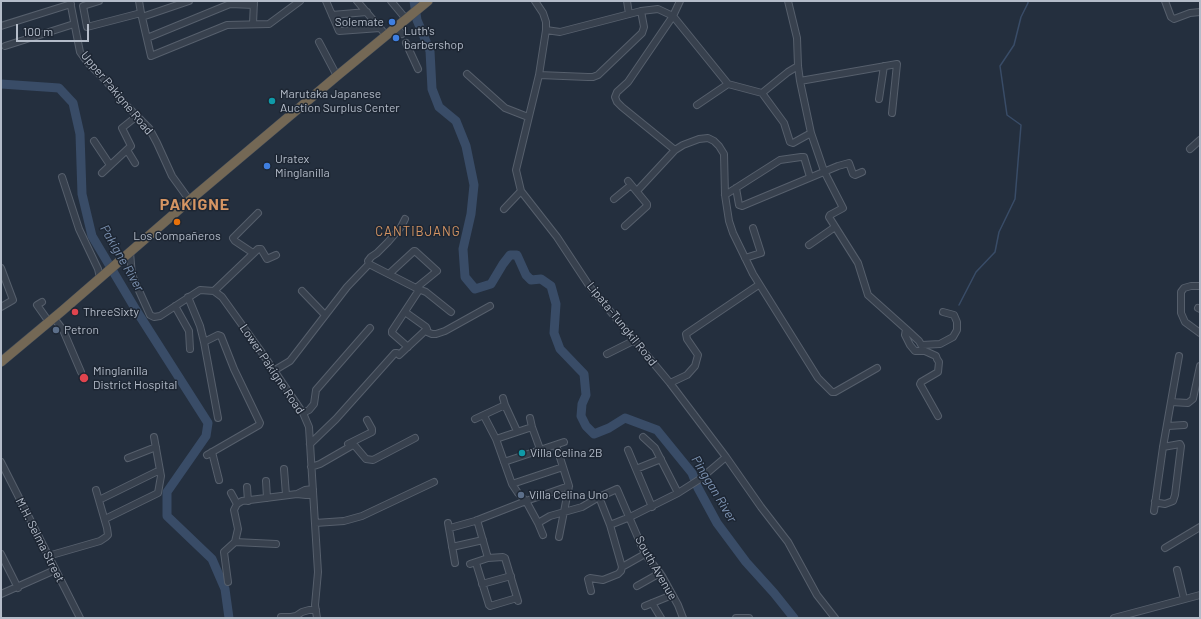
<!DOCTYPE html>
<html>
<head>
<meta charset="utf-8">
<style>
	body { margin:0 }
	#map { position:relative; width:1201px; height:619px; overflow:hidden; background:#242f3e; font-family:Barlow,sans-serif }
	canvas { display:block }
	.frame { position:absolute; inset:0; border:2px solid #b4bcc9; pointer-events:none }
	.scale { position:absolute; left:16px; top:24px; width:73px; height:18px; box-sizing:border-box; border:2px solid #b4bcc9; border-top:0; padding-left:5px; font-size:12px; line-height:14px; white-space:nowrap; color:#b4bcc9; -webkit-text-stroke:3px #1d2633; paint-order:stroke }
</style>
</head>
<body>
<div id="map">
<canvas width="1201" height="619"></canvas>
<div class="frame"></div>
<div class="scale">100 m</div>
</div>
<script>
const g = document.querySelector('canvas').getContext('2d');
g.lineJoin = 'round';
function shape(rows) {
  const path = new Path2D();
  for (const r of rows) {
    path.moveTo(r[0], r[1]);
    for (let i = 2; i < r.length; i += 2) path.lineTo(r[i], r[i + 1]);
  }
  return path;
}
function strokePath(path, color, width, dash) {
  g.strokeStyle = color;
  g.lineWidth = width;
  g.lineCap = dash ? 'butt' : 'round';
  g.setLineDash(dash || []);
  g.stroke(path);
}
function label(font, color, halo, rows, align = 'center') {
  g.font = font + ' Barlow,sans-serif';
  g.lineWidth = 3;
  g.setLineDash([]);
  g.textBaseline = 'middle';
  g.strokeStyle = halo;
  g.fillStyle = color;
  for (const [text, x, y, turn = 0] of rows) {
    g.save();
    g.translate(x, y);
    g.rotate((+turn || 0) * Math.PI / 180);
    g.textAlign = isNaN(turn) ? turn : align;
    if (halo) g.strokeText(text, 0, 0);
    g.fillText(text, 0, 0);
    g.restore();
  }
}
const stream = shape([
	[959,305,976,272,995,252,999,232,1015,199,1021,125,1007,115,1000,66,1014,45,1021,17,1028,3,1028,1]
]);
const river = shape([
	[414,1,417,20,430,51,432,89,439,107,456,121,466,146,474,185,471,214,463,249,465,277,475,289,491,284,503,264,510,255,517,255,526,275,531,280,541,279,551,286,556,304,554,333,560,349,584,374,586,395,582,404,581,416,586,426,594,434,609,428,625,418,657,430,692,473,698,488,717,523,746,562,774,593,794,618],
	[1,84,59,88,73,103,80,134,82,194,92,236,136,310,208,423,206,436,167,492,167,516,212,559,225,589,229,618]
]);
const minor = shape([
	[70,1,80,52,88,63,106,81,126,105,149,128,157,143,172,176,190,201],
	[99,1,83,6,87,27,141,13],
	[139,1,141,13,151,56,227,25,269,24,300,1],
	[326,1,339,31,380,28],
	[357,1,386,35],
	[391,1,406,19],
	[535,1,543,13,546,22,546,30,539,75,516,170,521,191,557,237,590,287,670,383,726,457,761,507,788,542,817,595,835,618],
	[627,1,629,14],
	[788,1,797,38,798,66,800,81,811,133,824,171,843,208,830,215,829,217,858,263,868,295,906,329,905,335,910,345,915,351,925,351,936,356,937,359,939,362,938,372,921,382,920,384,938,416],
	[1165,1,1171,17,1174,19,1190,13,1200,12],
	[332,15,367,12],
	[142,17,189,1],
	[253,24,254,1],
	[1,26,71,4],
	[396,27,402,34],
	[546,30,560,32,641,11,658,9,673,16,728,84,762,93,788,72,798,66],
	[147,38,230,4,254,5],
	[319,42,337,76],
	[406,43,418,69],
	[5,46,74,24],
	[467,74,505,108,528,117],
	[539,75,588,77,593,77,598,75,642,33,644,27,641,11],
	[800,81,897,64,892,113],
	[762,93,784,123,790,142,793,143,811,133],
	[879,99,884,66],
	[697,105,728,84],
	[94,141,110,165],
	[1190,149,1200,140],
	[127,150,135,163],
	[675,150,622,107,617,102,615,97,617,92,628,82,673,16,680,1],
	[102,173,131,146,122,128,137,116],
	[62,177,79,229,98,269,100,278],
	[736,188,739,205,742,206,838,166,849,163,853,174,855,175,862,172],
	[637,191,675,150,683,145,699,139,708,138,714,141,719,146,724,154,725,195,729,221,733,233,753,274,818,378,832,392,835,392,877,368],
	[725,195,780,160,801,157,804,157,810,177],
	[614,199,631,185],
	[504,209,521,191],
	[625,226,647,206,647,204,628,181],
	[809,245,835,227],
	[130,252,132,275,150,315,154,317,160,316,200,290,214,291,222,297,260,350,303,413,309,427,318,572,315,605,317,618],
	[253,253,235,241,233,238,258,213],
	[745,258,761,253,753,228],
	[369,264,416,288,426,292,451,312],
	[1,268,13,300,1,307],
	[389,274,414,251,415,251,437,271,416,288],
	[1200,286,1191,286,1184,288,1181,292,1181,313,1185,322,1200,333],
	[214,291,258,249,261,249,267,259,276,255],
	[302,291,325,315],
	[188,297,200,326,204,342,218,418],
	[42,302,37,305,49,322],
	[175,306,189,331,190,349],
	[1198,308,1200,309],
	[54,318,63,330,81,372],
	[906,329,919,341,923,348],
	[425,331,432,334,436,334,445,331,490,306],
	[204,342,218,335,221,336,234,369,260,423,259,425,207,455],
	[922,345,940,344,953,337,957,330,957,322,954,315,943,312],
	[408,347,392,333,392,331,419,290],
	[607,354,635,340],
	[275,370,290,361,347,287,369,264,368,261,371,257,377,253,388,242,401,227,405,219],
	[670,383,687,375,695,366,698,355,687,339,686,334,757,286],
	[503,398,505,405,517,431],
	[1171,402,1188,403,1193,399,1200,366],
	[303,413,309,410,314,404,316,390,370,328],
	[484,416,496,439,512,484,518,493,526,501,538,523,543,535],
	[530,418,532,427,540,449],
	[475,419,505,405],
	[1168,426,1184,425],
	[643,437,655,448,678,493],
	[496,439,532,427],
	[310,444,336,419,395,353,397,353,399,355,427,329,426,327,405,312],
	[348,444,372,432,372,429,367,420],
	[556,445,569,486,559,537],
	[628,450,652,507],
	[212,452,219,480],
	[128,458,156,447],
	[1,462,80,618],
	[504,462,564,442],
	[311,467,320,464,353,445,355,446,366,459,373,460,415,438],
	[284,469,286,495],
	[636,469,661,459],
	[266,481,267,498],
	[512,484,563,467],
	[247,487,248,501],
	[313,489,305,490,297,494,306,495,313,495],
	[231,493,237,504],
	[99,500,160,470],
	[1155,501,1159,503,1165,504,1173,501,1175,495,1181,446,1180,444,1163,447],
	[1154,511,1163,447,1179,356],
	[105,519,158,493,161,476,154,437],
	[477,520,488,558],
	[315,523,344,521,362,516,434,482],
	[448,523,455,563],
	[538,523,550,516,582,507,599,497,617,489,645,554,662,576,678,605,683,618],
	[610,525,630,517,678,493,700,479,726,457],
	[450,528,475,521,526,501,569,486],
	[276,544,235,542,238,529,234,510,237,504,242,501,297,494],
	[452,547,483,540],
	[1165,548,1200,527],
	[1,554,18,588],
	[48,556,100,541,106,537,108,535,107,528,96,490],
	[476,563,489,605,490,606,517,598],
	[470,564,488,558,503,557,505,558,518,601],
	[622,567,645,554],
	[1177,570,1184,599],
	[228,582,224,552,235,542],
	[482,584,511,576],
	[637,586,660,573],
	[591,591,588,579,590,578,603,580,618,574,621,571,622,567,610,525,599,497],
	[1,594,55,570],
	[652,603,661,618],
	[645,606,672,595],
	[281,617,291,617,296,616,302,612,309,610,316,610],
	[736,618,749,618],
	[1114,618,1200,595]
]);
const highway = shape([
	[1,362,62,311,190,200,337,76,428,1]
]);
const markers = [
	[392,22,4,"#3f7fe0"],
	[396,38,4,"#3f7fe0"],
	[272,101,4,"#0f9aa8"],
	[267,166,4,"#3f7fe0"],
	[177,222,4,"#e8710a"],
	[75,312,4,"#e0444e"],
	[56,330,4,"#5c6f8a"],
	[84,378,5,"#e0444e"],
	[522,453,4,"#0f9aa8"],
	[521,495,4,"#5c6f8a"]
];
const poiNames = [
	["Solemate",384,22,"right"],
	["Luth's",404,31],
	["barbershop",404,45],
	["Marutaka Japanese",280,94],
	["Auction Surplus Center",280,108],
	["Uratex",275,159],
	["Minglanilla",275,173],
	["Los Compañeros",177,236,"center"],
	["ThreeSixty",83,312],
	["Petron",64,330],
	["Minglanilla",93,371],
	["District Hospital",93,385],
	["Villa Celina 2B",530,453],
	["Villa Celina Uno",529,495]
];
const streetNames = [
	["Upper Pakigne Road",117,93,50],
	["Lipata-Tungkil Road",622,324,51],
	["Lower Pakigne Road",272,369,56],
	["M.H. Selma Street",40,540,63],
	["South Avenue",656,568,60]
];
const neighbourhoodNames = [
	["CANTIBJANG",418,232]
];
const waterNames = [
	["Pakigne River",122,258,60],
	["Pinggan River",714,489,59]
];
const districtNames = [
	["PAKIGNE",195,205]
];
strokePath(stream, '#394c67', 1.5);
strokePath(river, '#394c67', 9);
strokePath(minor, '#565f6c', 8);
strokePath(highway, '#434c59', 10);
strokePath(minor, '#38414e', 6);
strokePath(highway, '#746855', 9);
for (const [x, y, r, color] of markers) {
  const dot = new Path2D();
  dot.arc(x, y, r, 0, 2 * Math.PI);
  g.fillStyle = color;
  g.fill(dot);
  strokePath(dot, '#1d2633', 1.5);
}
label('12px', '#b4bcc9', '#1d2633', poiNames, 'left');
label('12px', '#b4bcc9', '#1d2633', streetNames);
g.letterSpacing = '1px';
label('13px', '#d59563', '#1d2633', neighbourhoodNames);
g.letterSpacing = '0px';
label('italic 13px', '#7c92b1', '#1d2633', waterNames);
g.letterSpacing = '1px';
label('bold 16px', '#d59563', '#1d2633', districtNames);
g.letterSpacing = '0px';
</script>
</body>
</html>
